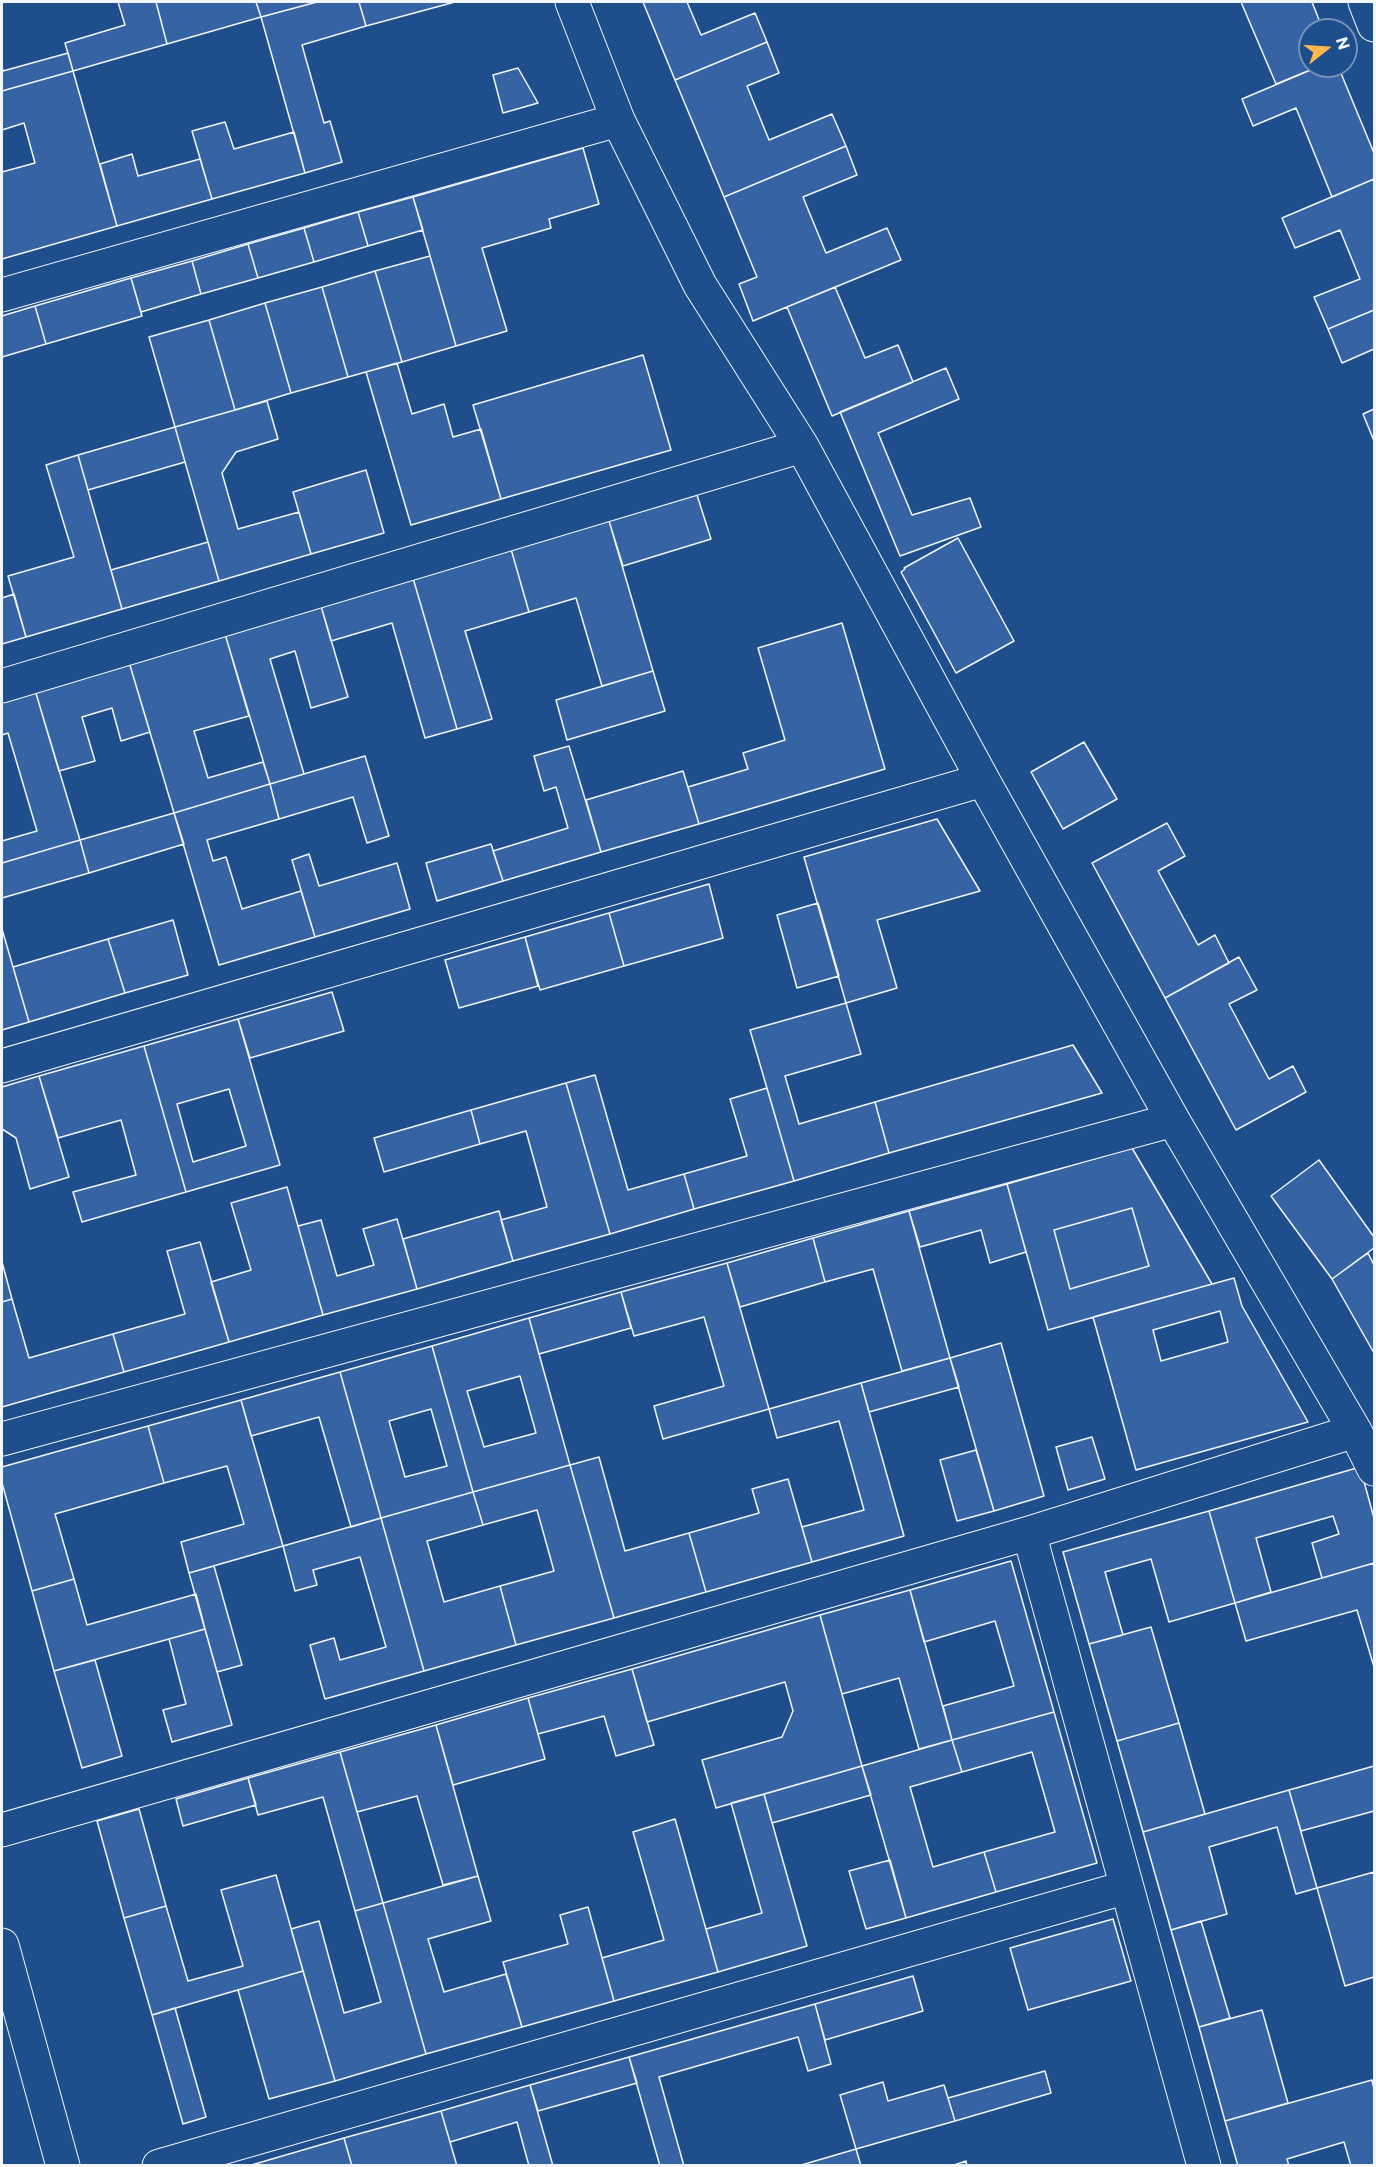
<!DOCTYPE html>
<html>
<head>
<meta charset="utf-8">
<style>
	body { margin:0 }
	#map { position:relative; width:1376px; height:2167px; overflow:hidden; background:#1f4e8c; font-family:Commissioner,sans-serif }
	canvas { display:block }
	.frame { position:absolute; inset:0; border:3px solid #f2f6ff; pointer-events:none }
	.north { position:absolute; left:1298px; top:18px; width:60px; height:60px; box-sizing:border-box; background:#1f4e8c; border:2px solid #7391ba; border-radius:50%; rotate:73deg; font-size:16px; font-weight:700; line-height:24px; text-align:center; color:#f2f6ff }
	.north::after { content:''; display:block; margin:auto; width:21px; height:27px; background:#ffb74d; clip-path:polygon(50% 0,100% 100%,50% 72%,0 100%) }
</style>
</head>
<body>
<div id="map">
<canvas width="1376" height="2167"></canvas>
<div class="frame"></div>
<div class="north">N</div>
</div>
<script>
const g = document.querySelector('canvas').getContext('2d');
g.lineJoin = 'round';
function fillPath(path, color) {
  g.fillStyle = color;
  g.fill(path, 'evenodd');
}
function shape(rows) {
  const path = new Path2D();
  for (const r of rows) {
    path.moveTo(r[0], r[1]);
    for (let i = 2; i < r.length; i += 2) path.lineTo(r[i], r[i + 1]);
  }
  return path;
}
function strokePath(path, color, width, dash) {
  g.strokeStyle = color;
  g.lineWidth = width;
  g.lineCap = dash ? 'butt' : 'round';
  g.setLineDash(dash || []);
  g.stroke(path);
}
const building = shape([
	[118,2,156,2,167,44,73,71,65,43,125,25,118,2],
	[156,2,256,2,261,17,167,44,156,2],
	[256,2,317,2,261,17,256,2],
	[317,2,359,2,366,26,302,45,324,123,330,121,342,162,305,173,261,17,317,2],
	[359,2,455,2,366,26,359,2],
	[643,2,687,2,701,35,755,13,767,42,675,80,643,2],
	[1241,2,1312,2,1323,30,1310,30,1310,66,1320,66,1276,84,1241,2],
	[767,42,779,73,747,86,769,140,832,114,846,146,724,197,675,80,767,42],
	[68,53,73,71,2,91,2,66,3,71,68,53],
	[1320,66,1338,66,1374,153,1374,179,1332,197,1296,108,1253,126,1242,99,1320,66],
	[518,68,538,103,503,113,493,75,518,68],
	[73,71,117,226,2,259,2,172,35,163,24,123,2,130,2,91,73,71],
	[225,122,234,149,294,132,305,173,212,199,192,131,225,122],
	[846,146,857,175,803,197,826,253,887,228,901,260,753,321,739,284,757,277,724,197,846,146],
	[583,148,599,204,549,219,551,228,482,248,507,331,456,346,413,197,583,148],
	[132,154,138,176,200,159,212,199,117,226,100,164,132,154],
	[1374,179,1374,310,1328,329,1314,297,1360,279,1340,230,1295,248,1282,218,1374,179],
	[413,197,423,230,368,246,358,212,413,197],
	[358,212,368,246,314,262,304,228,358,212],
	[304,228,314,262,258,278,248,244,304,228],
	[248,244,258,278,201,294,192,261,248,244],
	[430,256,456,346,402,362,375,271,430,256],
	[192,261,201,294,141,312,131,278,192,261],
	[375,271,402,362,348,377,322,287,375,271],
	[131,278,142,316,46,344,35,306,131,278],
	[322,287,348,377,291,393,265,303,322,287],
	[835,287,865,358,898,345,913,382,832,416,787,307,835,287],
	[265,303,291,393,235,410,209,320,265,303],
	[35,306,46,344,2,357,2,316,35,306],
	[1374,310,1374,349,1342,363,1328,329,1374,310],
	[209,320,235,410,175,427,149,337,209,320],
	[643,355,671,450,501,499,473,405,643,355],
	[397,363,412,414,444,404,453,437,481,429,501,499,411,525,366,372,397,363],
	[946,368,959,399,878,433,912,515,970,498,981,527,900,556,840,412,946,368],
	[267,401,278,439,236,452,222,473,238,529,299,512,311,554,219,581,175,427,267,401],
	[1374,409,1374,441,1363,414,1374,409],
	[175,427,185,462,88,490,78,455,175,427],
	[78,455,122,609,26,637,8,576,74,557,46,465,78,455],
	[366,470,384,533,311,554,293,492,366,470],
	[697,495,711,539,623,566,609,521,697,495],
	[609,521,653,671,602,686,576,598,529,612,511,549,609,521],
	[958,538,1014,641,956,673,901,572,905,569,904,568,958,538],
	[208,542,219,581,122,609,111,570,208,542],
	[511,549,529,612,465,631,492,719,457,729,413,578,511,549],
	[413,578,457,729,425,738,392,623,331,641,321,606,413,578],
	[14,594,26,637,2,644,2,598,14,594],
	[321,606,348,697,311,708,295,651,270,659,304,774,270,784,225,634,321,606],
	[842,623,885,769,699,824,688,787,748,769,743,753,785,740,758,648,842,623],
	[225,634,249,716,194,731,208,778,263,762,270,784,174,813,129,662,225,634],
	[129,662,150,732,121,741,112,708,82,717,95,761,59,771,35,690,129,662],
	[653,671,665,711,567,740,556,700,653,671],
	[35,690,80,840,2,863,2,841,37,831,8,733,2,735,2,700,35,690],
	[1084,742,1117,799,1063,829,1031,772,1084,742],
	[569,746,601,852,503,881,493,851,568,828,556,787,544,791,534,756,569,746],
	[365,756,389,836,367,843,353,797,279,819,270,784,365,756],
	[683,771,699,824,601,852,586,800,683,771],
	[270,784,279,819,207,840,213,861,226,857,242,909,301,891,315,937,219,965,174,813,270,784],
	[174,813,184,844,89,873,80,840,174,813],
	[937,819,980,891,877,920,897,988,846,1003,804,857,937,819],
	[1167,823,1185,856,1158,871,1198,945,1215,935,1229,963,1165,998,1092,863,1167,823],
	[80,840,89,873,2,898,2,863,80,840],
	[491,844,503,881,437,901,426,863,491,844],
	[309,854,319,886,397,863,410,909,315,937,292,860,309,854],
	[709,884,723,938,624,966,609,913,709,884],
	[818,903,839,976,797,988,777,915,818,903],
	[609,913,624,966,540,990,525,937,609,913],
	[173,920,188,975,125,993,108,939,173,920],
	[2,929,29,1022,2,1030,2,929],
	[525,937,538,986,459,1008,445,960,525,937],
	[108,939,125,993,29,1022,13,967,108,939],
	[1239,957,1257,990,1229,1004,1269,1079,1293,1066,1306,1092,1236,1130,1165,998,1239,957],
	[332,992,344,1031,250,1058,238,1019,332,992],
	[846,1003,861,1054,785,1076,799,1124,875,1102,889,1153,794,1181,750,1030,846,1003],
	[238,1019,280,1165,186,1192,144,1046,238,1019],
	[229,1089,246,1146,193,1162,177,1104,229,1089],
	[1073,1045,1102,1093,889,1153,875,1102,1073,1045],
	[144,1046,186,1192,82,1222,73,1192,136,1175,121,1120,58,1138,39,1076,144,1046],
	[595,1075,628,1190,684,1174,694,1209,610,1234,566,1083,595,1075],
	[39,1076,69,1177,30,1189,16,1138,2,1129,2,1087,39,1076],
	[566,1083,610,1234,513,1261,501,1220,547,1207,526,1131,480,1144,471,1110,566,1083],
	[767,1088,794,1181,694,1209,684,1174,747,1156,730,1099,767,1088],
	[471,1110,480,1144,384,1172,374,1138,471,1110],
	[1132,1148,1212,1284,1048,1330,1007,1184,1132,1148],
	[1132,1208,1149,1266,1070,1289,1054,1230,1132,1208],
	[1319,1160,1374,1237,1374,1248,1332,1279,1271,1196,1319,1160],
	[1007,1184,1026,1252,990,1263,981,1230,920,1247,909,1211,1007,1184],
	[287,1187,323,1315,229,1342,211,1282,251,1270,231,1203,287,1187],
	[1132,1208,1149,1266,1070,1289,1054,1230,1132,1208],
	[499,1211,513,1261,417,1289,403,1239,499,1211],
	[909,1211,950,1358,902,1371,873,1269,825,1282,813,1238,909,1211],
	[397,1219,417,1289,323,1315,298,1226,321,1220,337,1276,374,1265,363,1229,397,1219],
	[813,1238,825,1282,740,1307,727,1263,813,1238],
	[200,1242,229,1342,124,1372,113,1334,185,1314,167,1251,200,1242],
	[1368,1253,1374,1265,1374,1353,1332,1279,1368,1253],
	[2,1262,12,1299,2,1302,2,1262],
	[727,1263,769,1409,663,1439,654,1406,724,1386,704,1317,634,1336,621,1292,727,1263],
	[1234,1278,1242,1306,1308,1422,1136,1470,1093,1317,1234,1278],
	[1220,1311,1228,1342,1161,1361,1153,1330,1220,1311],
	[621,1292,631,1328,539,1354,529,1318,621,1292],
	[12,1299,29,1358,113,1334,124,1372,2,1407,2,1302,12,1299],
	[529,1318,570,1465,473,1492,432,1346,529,1318],
	[520,1376,536,1433,484,1447,467,1391,520,1376],
	[1001,1343,1044,1496,994,1511,950,1358,1001,1343],
	[432,1346,473,1492,381,1518,340,1372,432,1346],
	[431,1409,447,1466,405,1477,389,1421,431,1409],
	[950,1358,959,1387,869,1412,861,1383,950,1358],
	[340,1372,381,1518,351,1527,319,1417,251,1436,241,1400,340,1372],
	[861,1383,904,1536,812,1562,802,1527,864,1510,839,1421,777,1438,769,1409,861,1383],
	[241,1400,283,1546,189,1573,181,1542,244,1524,227,1466,164,1483,148,1426,241,1400],
	[148,1426,164,1483,55,1514,74,1579,32,1591,2,1483,2,1467,148,1426],
	[1092,1437,1105,1479,1068,1490,1056,1447,1092,1437],
	[976,1450,994,1511,957,1521,940,1460,976,1450],
	[599,1457,625,1551,689,1533,706,1592,614,1618,570,1465,599,1457],
	[570,1465,614,1618,516,1645,500,1586,554,1571,537,1510,483,1525,473,1492,570,1465],
	[1360,1467,1374,1518,1374,1563,1322,1578,1312,1543,1339,1534,1333,1516,1256,1538,1271,1592,1235,1603,1209,1511,1360,1467],
	[788,1479,812,1562,706,1592,689,1533,759,1513,752,1489,788,1479],
	[473,1492,483,1525,427,1541,444,1602,500,1586,516,1645,424,1671,381,1518,473,1492],
	[1209,1511,1235,1603,1169,1622,1151,1559,1105,1572,1123,1635,1089,1644,1063,1552,1209,1511],
	[381,1518,424,1671,325,1699,310,1645,334,1638,340,1660,386,1647,360,1557,313,1570,317,1585,295,1591,283,1546,381,1518],
	[1011,1561,1054,1712,952,1740,943,1706,1014,1686,995,1621,924,1642,910,1590,1011,1561],
	[1374,1563,1374,1667,1357,1610,1246,1641,1235,1603,1374,1563],
	[214,1566,242,1665,217,1672,189,1573,214,1566],
	[74,1579,87,1625,196,1594,205,1629,54,1671,32,1591,74,1579],
	[910,1590,952,1740,919,1749,899,1678,842,1694,820,1615,910,1590],
	[820,1615,862,1766,716,1808,702,1760,782,1737,793,1711,785,1682,647,1722,632,1669,820,1615],
	[1151,1627,1179,1723,1117,1741,1089,1644,1151,1627],
	[205,1629,232,1725,172,1742,163,1710,186,1704,169,1639,205,1629],
	[95,1660,122,1756,82,1768,54,1671,95,1660],
	[632,1669,654,1745,616,1756,604,1716,538,1734,528,1698,632,1669],
	[528,1698,545,1759,453,1785,436,1725,528,1698],
	[1054,1712,1097,1863,996,1892,984,1852,1055,1832,1032,1752,962,1772,952,1740,1054,1712],
	[1179,1723,1205,1814,1143,1832,1117,1741,1179,1723],
	[436,1725,478,1876,443,1885,417,1796,357,1812,340,1752,436,1725],
	[952,1740,962,1772,910,1787,933,1867,984,1852,996,1892,906,1918,862,1766,952,1740],
	[340,1752,383,1903,355,1911,323,1797,258,1815,248,1778,340,1752],
	[862,1766,871,1795,772,1823,764,1794,862,1766],
	[1374,1766,1374,1811,1301,1831,1289,1790,1374,1766],
	[248,1778,256,1805,183,1826,176,1799,248,1778],
	[1289,1790,1317,1888,1296,1894,1277,1827,1209,1847,1227,1914,1171,1930,1143,1832,1289,1790],
	[764,1794,807,1946,718,1972,706,1929,762,1913,731,1803,764,1794],
	[139,1809,166,1906,124,1918,97,1821,139,1809],
	[675,1819,718,1972,614,2001,602,1958,664,1940,633,1832,675,1819],
	[890,1860,906,1918,866,1929,849,1871,890,1860],
	[1374,1872,1374,1977,1345,1986,1317,1888,1374,1872],
	[276,1875,303,1971,152,2015,124,1918,166,1906,188,1981,243,1966,221,1890,276,1875],
	[478,1876,491,1921,428,1939,444,1992,506,1974,522,2027,426,2054,383,1903,478,1876],
	[383,1903,426,2054,335,2081,291,1929,319,1921,344,2013,381,2002,355,1911,383,1903],
	[588,1907,614,2001,522,2027,503,1962,568,1944,560,1915,588,1907],
	[1113,1919,1131,1981,1028,2010,1010,1948,1113,1919],
	[1201,1921,1230,2018,1199,2027,1171,1930,1201,1921],
	[303,1971,335,2081,269,2099,238,1990,303,1971],
	[913,1976,923,2011,825,2040,815,2004,913,1976],
	[815,2004,831,2064,808,2071,798,2037,659,2077,684,2166,660,2166,629,2057,815,2004],
	[175,2008,206,2117,183,2124,152,2015,175,2008],
	[1262,2010,1288,2103,1225,2121,1199,2027,1262,2010],
	[629,2057,637,2083,538,2111,530,2085,629,2057],
	[1045,2071,1051,2093,955,2121,948,2098,1045,2071],
	[1372,2080,1374,2089,1374,2166,1351,2166,1344,2142,1287,2159,1289,2166,1238,2166,1225,2121,1372,2080],
	[883,2082,888,2101,944,2085,955,2121,856,2149,840,2095,883,2082],
	[530,2085,553,2166,529,2166,517,2122,450,2142,441,2111,530,2085],
	[441,2111,457,2166,352,2166,344,2138,441,2111],
	[344,2138,352,2166,248,2166,344,2138],
	[856,2149,861,2166,798,2166,856,2149],
	[966,2161,967,2166,951,2166,966,2161]
]);
const street = shape([
	[572,2,618,120,700,285,802,446,983,780,1173,1120],
	[1365,2,1374,25],
	[2,295,618,120],
	[2,686,802,446],
	[2,1066,983,780],
	[2,1439,1173,1120,1355,1431,1374,1469],
	[1029,1533,1204,2166],
	[2,1830,1029,1533,1355,1431],
	[2,1945,63,2166],
	[159,2166,1127,1887]
]);
fillPath(building, '#3563a3');
strokePath(building, '#f2f6ff', 1.5);
strokePath(street, '#f2f6ff', 35);
strokePath(street, '#1f4e8c', 33);
</script>
</body>
</html>
